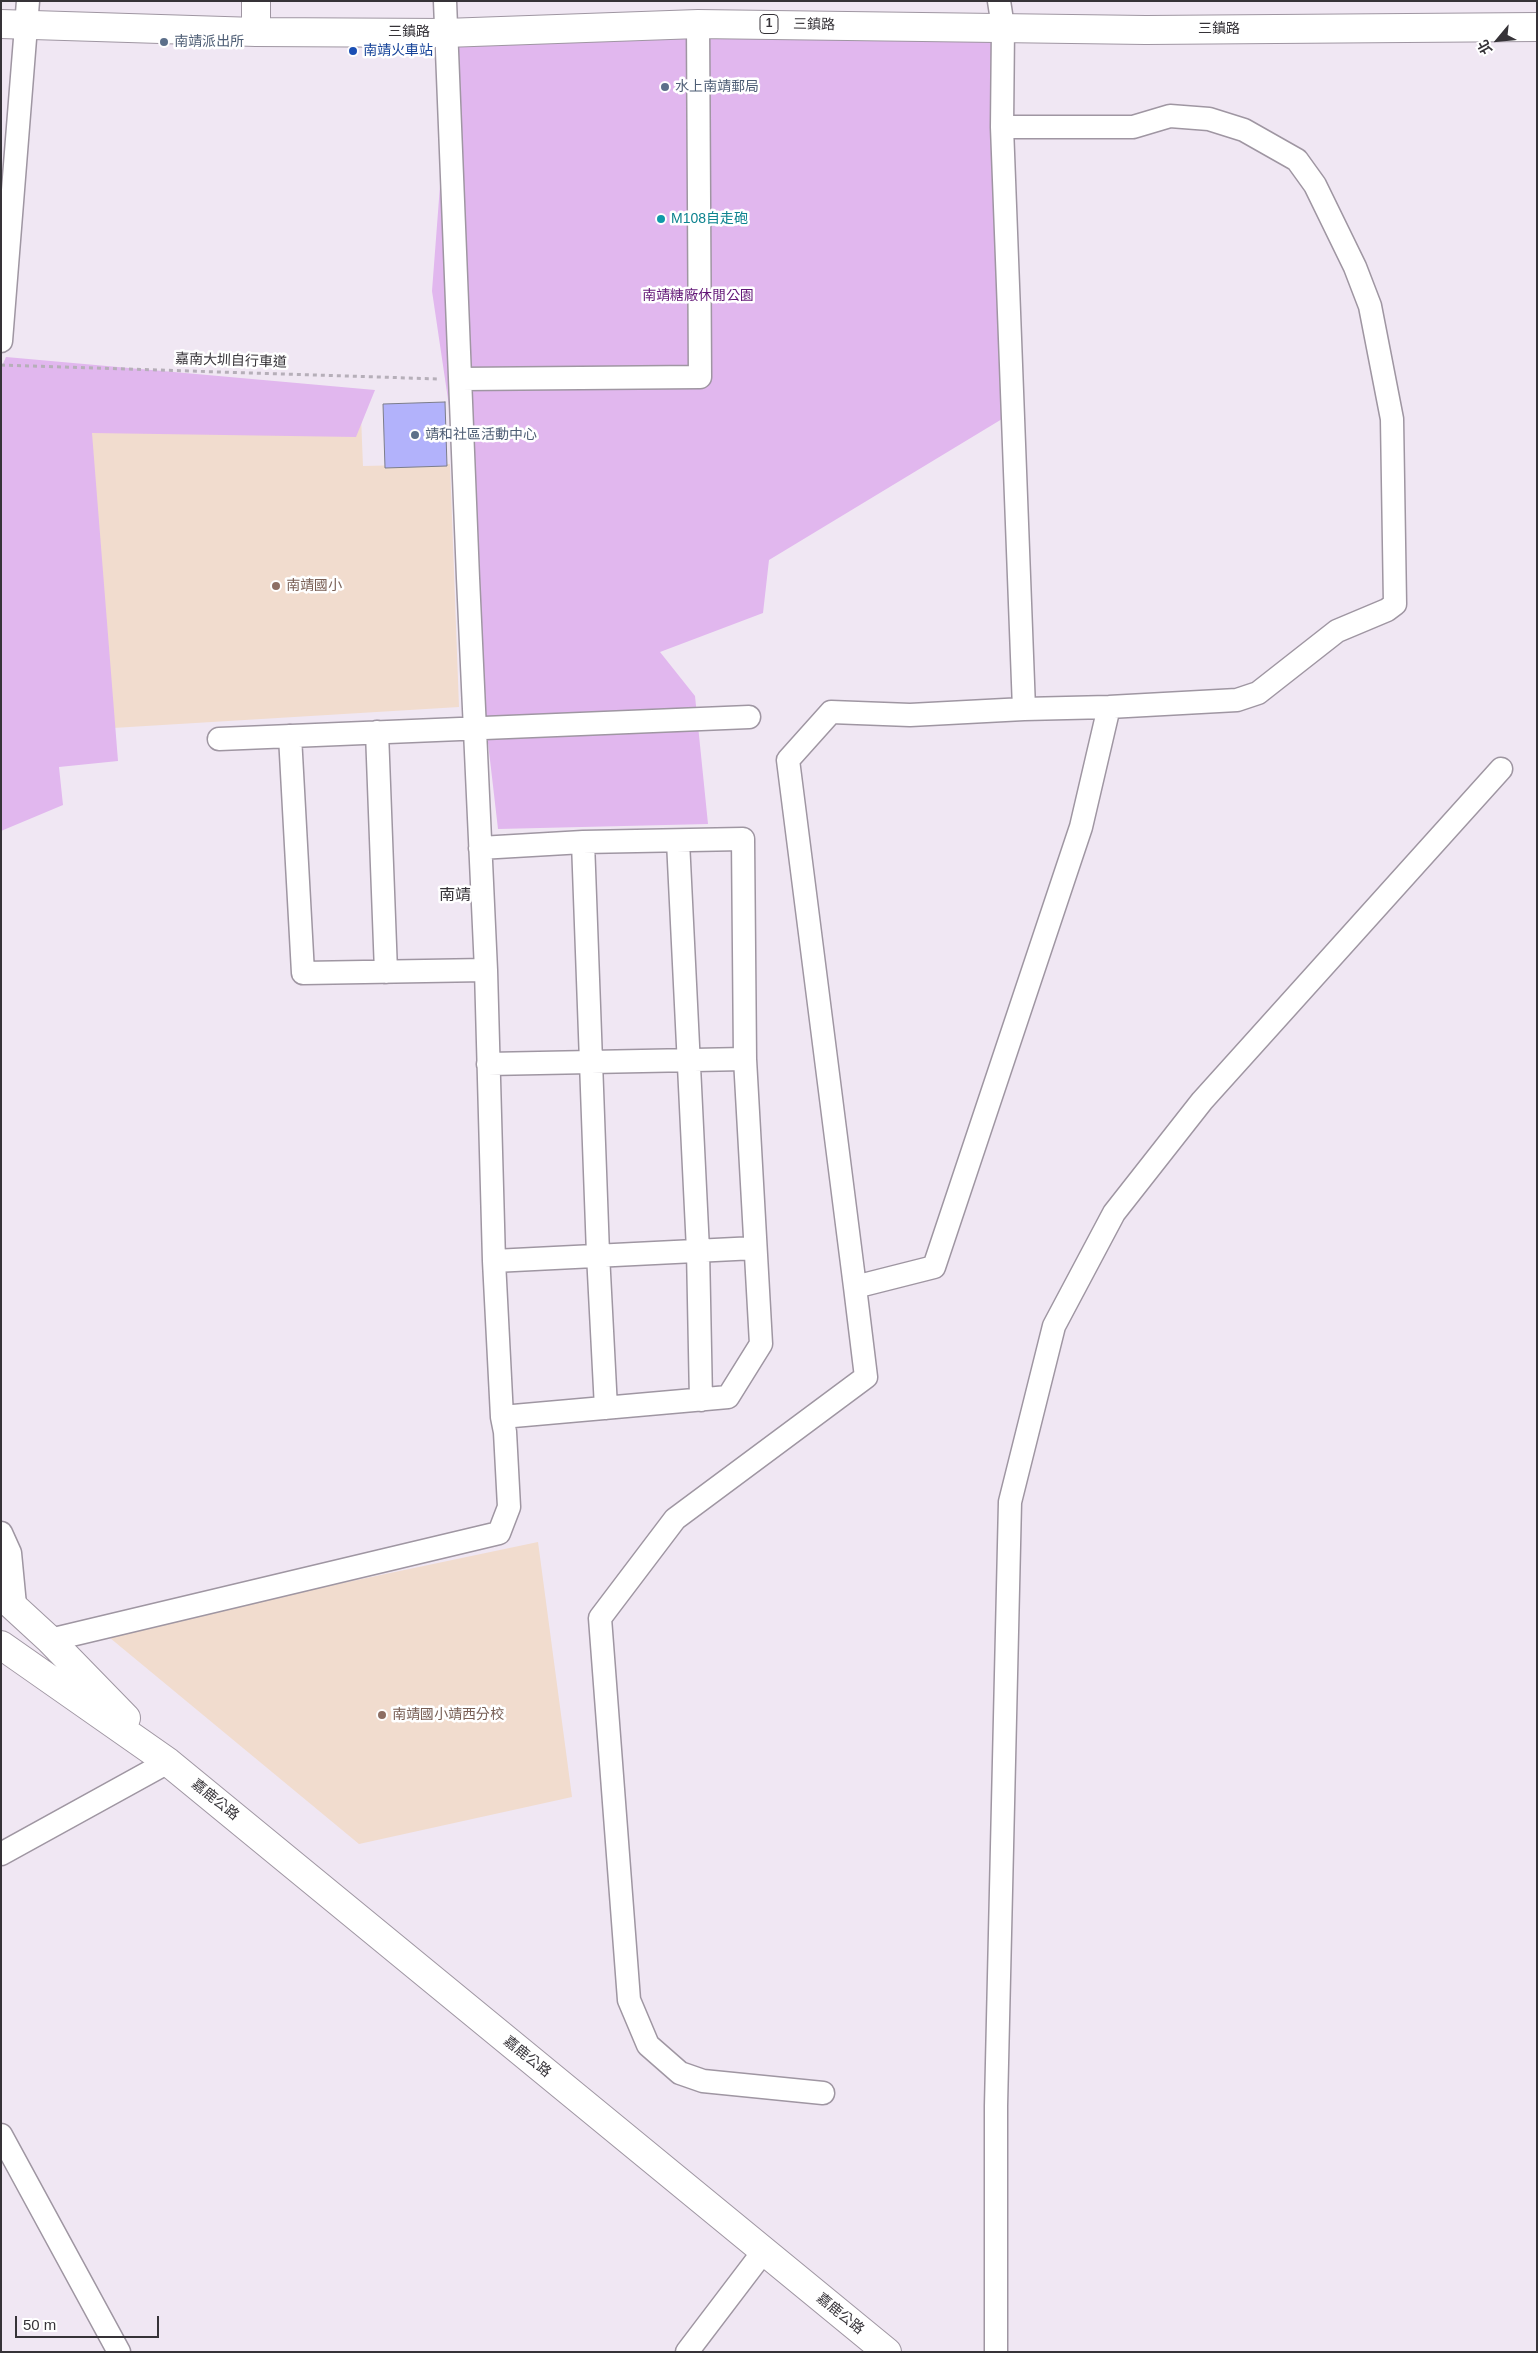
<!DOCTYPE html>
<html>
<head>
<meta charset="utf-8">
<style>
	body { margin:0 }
	#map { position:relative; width:1538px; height:2353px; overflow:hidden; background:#f0e7f3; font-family:Arial,"Noto Sans TC",sans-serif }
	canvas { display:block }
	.frame { position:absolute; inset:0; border:2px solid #363338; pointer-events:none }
	.north { position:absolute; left:1473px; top:15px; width:50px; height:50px; -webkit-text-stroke:4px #fff; paint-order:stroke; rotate:242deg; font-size:14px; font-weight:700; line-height:20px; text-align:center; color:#363338 }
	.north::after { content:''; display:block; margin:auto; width:18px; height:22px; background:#363338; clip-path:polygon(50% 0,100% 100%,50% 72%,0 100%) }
	.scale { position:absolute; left:15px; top:2316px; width:144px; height:22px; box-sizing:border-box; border:2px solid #363338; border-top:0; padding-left:6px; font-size:15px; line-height:18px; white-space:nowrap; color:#363338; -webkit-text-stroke:4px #fff; paint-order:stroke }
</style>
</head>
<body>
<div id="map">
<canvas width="1538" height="2353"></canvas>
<div class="frame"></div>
<div class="north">北</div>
<div class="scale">50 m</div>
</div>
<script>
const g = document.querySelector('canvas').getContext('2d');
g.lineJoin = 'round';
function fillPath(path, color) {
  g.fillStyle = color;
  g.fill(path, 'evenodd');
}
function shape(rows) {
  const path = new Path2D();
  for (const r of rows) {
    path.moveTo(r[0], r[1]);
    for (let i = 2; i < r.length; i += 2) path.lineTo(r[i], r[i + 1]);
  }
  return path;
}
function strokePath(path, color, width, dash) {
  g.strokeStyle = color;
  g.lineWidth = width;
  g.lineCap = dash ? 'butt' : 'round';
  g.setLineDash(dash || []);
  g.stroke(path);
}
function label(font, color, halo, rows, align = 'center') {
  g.font = font + ' Arial,"Noto Sans TC",sans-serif';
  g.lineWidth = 5;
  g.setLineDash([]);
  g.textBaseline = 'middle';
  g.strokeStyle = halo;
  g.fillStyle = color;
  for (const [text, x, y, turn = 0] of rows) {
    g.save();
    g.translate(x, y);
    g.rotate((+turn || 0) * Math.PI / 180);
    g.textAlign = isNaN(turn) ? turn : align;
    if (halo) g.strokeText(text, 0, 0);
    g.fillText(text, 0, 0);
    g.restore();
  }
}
const education = shape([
	[360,392,363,466,450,464,459,707,113,728,77,415],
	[538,1542,572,1797,359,1844,104,1633]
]);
const green = shape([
	[447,31,992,39,1007,416,769,560,763,613,660,652,695,696,708,824,498,829,449,406,432,291,445,120],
	[6,357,375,390,356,437,92,433,118,761,59,767,63,805,1,831,1,368]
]);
const building = shape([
	[445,402,447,466,385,468,383,404,445,402]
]);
const path = shape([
	[1,365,440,379]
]);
const minor = shape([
	[999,1,1003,27,1002,127,1024,709,1109,707,1237,700,1258,693,1337,631,1387,610,1395,604,1392,419,1370,306,1355,267,1315,185,1297,160,1244,130,1209,119,1170,116,1133,127,1002,127],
	[1,341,28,1],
	[461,379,700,377,698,24],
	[1024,709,910,715,831,712,788,760,855,1287,934,1267,1081,827,1109,707],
	[377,732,386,972],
	[290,736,303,973,486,970],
	[219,739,749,717],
	[678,841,698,1250,701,1400],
	[583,842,598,1254,606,1408],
	[480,848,583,842,743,839,745,1059,761,1344,728,1397,502,1417],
	[488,1064,745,1059],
	[494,1261,755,1248],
	[1,1533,10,1553,15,1605],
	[50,1640,499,1533,509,1507,505,1432,502,1417,494,1261,486,970,468,578,445,1],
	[1,1854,168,1762],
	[823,2093,703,2081,680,2073,648,2045,629,2000,600,1618,675,1519,866,1377,855,1287],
	[1,2135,119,2352],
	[687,2352,763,2252],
	[996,2352,996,2106,1010,1502,1054,1326,1114,1213,1202,1101,1501,769]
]);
const major = shape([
	[256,1,256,32],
	[1,24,256,32,445,33,698,24,1146,30,1537,27],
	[1,1595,50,1640,126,1718],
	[1,1645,168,1762,887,2352]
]);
const markers = [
	[164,42,5,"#5c6f8a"],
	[353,51,5,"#1a4fb4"],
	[665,87,5,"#5c6f8a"],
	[661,219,5,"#0f9aa8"],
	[415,435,5,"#5c6f8a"],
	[276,586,5,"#8d6e63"],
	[382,1715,5,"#8d6e63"]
];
const shields = [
	[769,24,18]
];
const shieldNames = [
	["1",769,24]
];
const streetNames = [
	["三鎮路",814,25,1],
	["三鎮路",1219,29],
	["三鎮路",409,32],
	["嘉南大圳自行車道",231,361,2],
	["嘉鹿公路",215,1800,39],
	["嘉鹿公路",527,2057,39],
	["嘉鹿公路",840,2314,39]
];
const serviceNames = [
	["南靖派出所",174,42],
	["水上南靖郵局",675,87],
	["靖和社區活動中心",425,435]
];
const transitNames = [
	["南靖火車站",363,51]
];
const cultureNames = [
	["M108自走砲",671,219]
];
const parkNames = [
	["南靖糖廠休閒公園",698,296]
];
const educationNames = [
	["南靖國小",286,586],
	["南靖國小靖西分校",392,1715]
];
const quarterNames = [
	["南靖",455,896]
];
fillPath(education, '#f1dcce');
fillPath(green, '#e1b7ee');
fillPath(building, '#b2b2fb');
strokePath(building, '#7c7d8a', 1);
strokePath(minor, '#9f96a2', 25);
strokePath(major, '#9f96a2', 30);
strokePath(path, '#b6afb9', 3, [4, 4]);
strokePath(minor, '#fff', 22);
strokePath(major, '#fff', 28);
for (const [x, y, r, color] of markers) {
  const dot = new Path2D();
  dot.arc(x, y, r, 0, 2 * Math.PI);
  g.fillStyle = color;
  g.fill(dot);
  strokePath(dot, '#fff', 2);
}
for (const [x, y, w] of shields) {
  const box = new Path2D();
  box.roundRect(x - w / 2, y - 9.5, w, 19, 4);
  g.fillStyle = '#fff';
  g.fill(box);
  strokePath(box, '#363338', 1);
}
label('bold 12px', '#363338', null, shieldNames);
label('14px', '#363338', '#fff', streetNames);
label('14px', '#4e5e75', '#fff', serviceNames, 'left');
label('14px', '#164399', '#fff', transitNames, 'left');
label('14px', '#0d838f', '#fff', cultureNames, 'left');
label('14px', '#621676', '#fff', parkNames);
label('14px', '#785e54', '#fff', educationNames, 'left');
label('16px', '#363338', '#fff', quarterNames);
</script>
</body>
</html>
